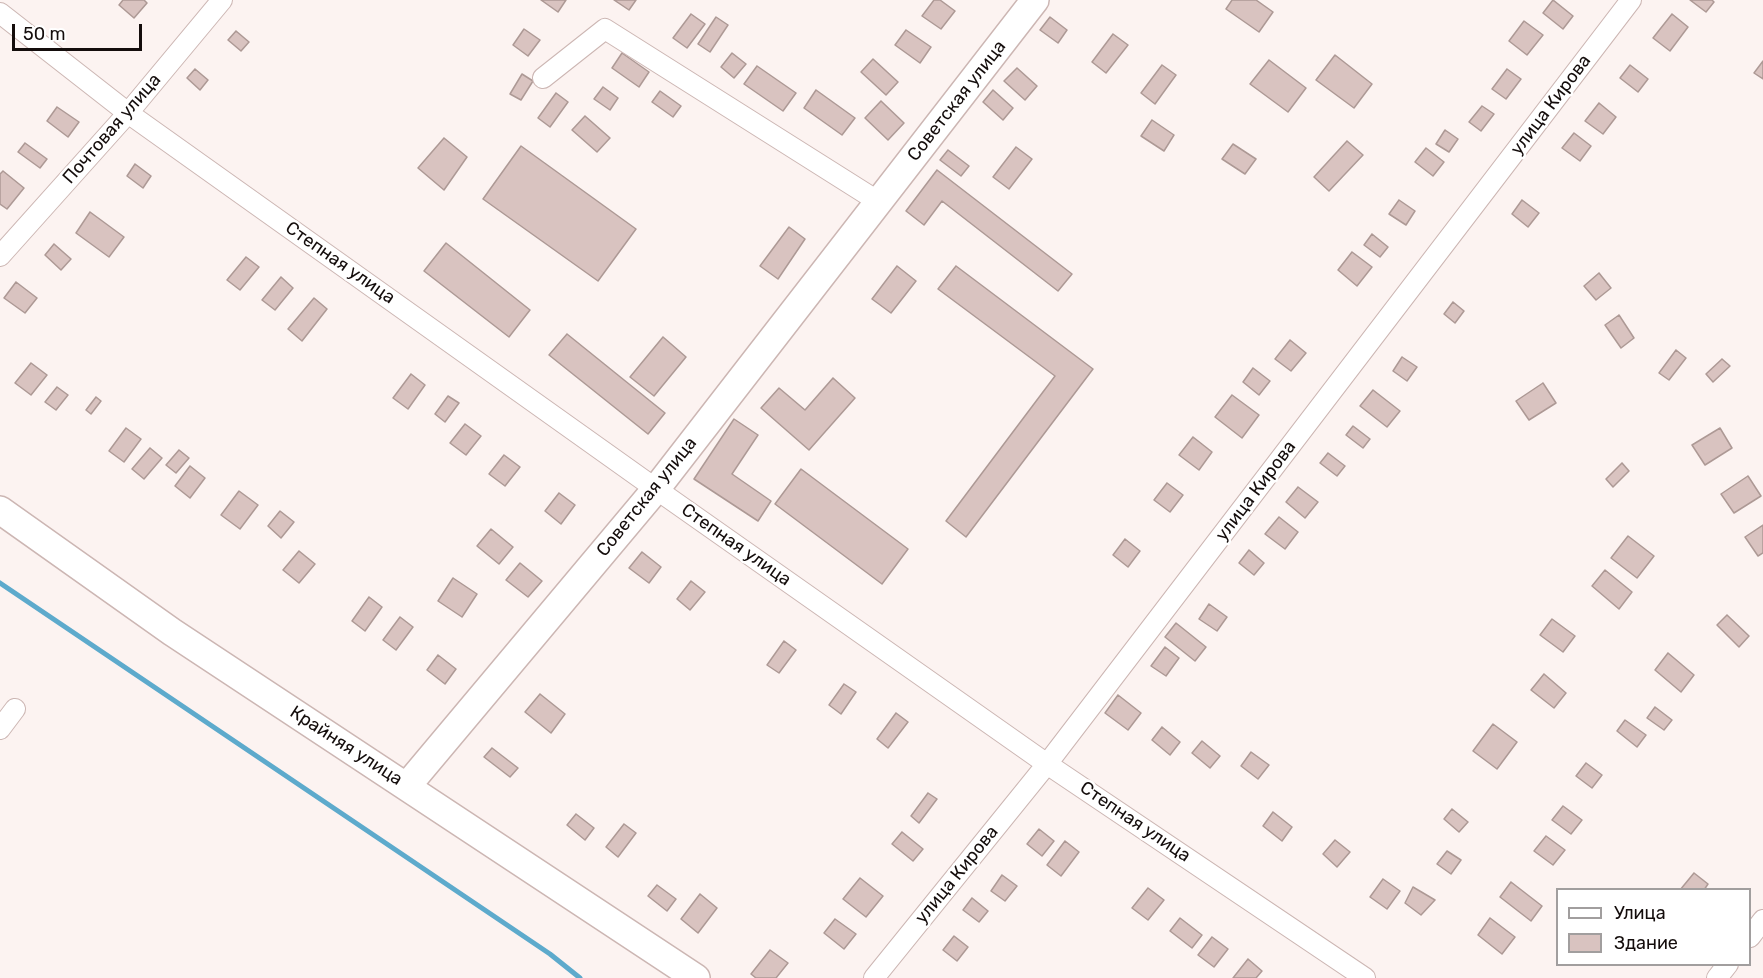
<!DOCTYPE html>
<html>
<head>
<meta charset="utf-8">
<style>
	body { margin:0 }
	#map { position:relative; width:1763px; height:978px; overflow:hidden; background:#fcf3f1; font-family:Rubik,sans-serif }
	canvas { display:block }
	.legend { position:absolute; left:1556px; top:888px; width:195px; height:78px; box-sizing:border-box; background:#fff; border:2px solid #a19e9e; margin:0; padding:8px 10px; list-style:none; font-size:18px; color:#140d0c }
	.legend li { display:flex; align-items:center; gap:12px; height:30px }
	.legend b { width:30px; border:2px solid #a19e9e }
	.scale { position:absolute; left:12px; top:24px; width:130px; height:27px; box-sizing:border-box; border:3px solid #140d0c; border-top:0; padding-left:8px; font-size:18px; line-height:21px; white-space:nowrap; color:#140d0c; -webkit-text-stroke:4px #fff; paint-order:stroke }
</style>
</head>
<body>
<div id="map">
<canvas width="1763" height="978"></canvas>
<ul class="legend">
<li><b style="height:8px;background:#fff"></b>Улица</li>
<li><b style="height:16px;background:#d9c3c0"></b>Здание</li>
</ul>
<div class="scale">50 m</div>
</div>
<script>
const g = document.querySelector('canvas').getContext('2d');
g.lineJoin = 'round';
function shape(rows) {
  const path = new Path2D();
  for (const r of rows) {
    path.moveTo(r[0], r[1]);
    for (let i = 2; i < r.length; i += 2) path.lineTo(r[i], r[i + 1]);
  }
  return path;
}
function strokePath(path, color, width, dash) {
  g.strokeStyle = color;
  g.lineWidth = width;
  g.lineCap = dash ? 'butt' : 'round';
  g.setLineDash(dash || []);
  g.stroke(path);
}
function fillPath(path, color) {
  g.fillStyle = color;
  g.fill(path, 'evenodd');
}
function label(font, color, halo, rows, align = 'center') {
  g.font = font + ' Rubik,sans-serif';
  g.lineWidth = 5;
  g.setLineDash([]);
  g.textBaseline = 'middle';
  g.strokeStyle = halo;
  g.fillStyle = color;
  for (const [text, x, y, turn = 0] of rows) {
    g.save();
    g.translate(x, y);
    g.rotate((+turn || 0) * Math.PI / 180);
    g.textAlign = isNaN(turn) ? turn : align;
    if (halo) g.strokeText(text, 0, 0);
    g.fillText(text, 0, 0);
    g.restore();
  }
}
const stream = shape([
	[0,583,550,954,580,978]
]);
const building = shape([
	[123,0,144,0,147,3,134,18,119,5,123,0],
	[541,0,566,0,558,12,541,0],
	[614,0,636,0,629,10,614,0],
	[934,0,940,0,955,11,941,29,922,16,934,0],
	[1232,0,1256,0,1273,12,1259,32,1226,9,1232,0],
	[1553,0,1573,16,1563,29,1543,13,1553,0],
	[1690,0,1712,0,1714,2,1706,12,1690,0],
	[691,14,705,24,687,48,673,38,691,14],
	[1672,14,1688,27,1670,51,1653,38,1672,14],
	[716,17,728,25,710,52,698,44,716,17],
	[1050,17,1067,30,1058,43,1040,30,1050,17],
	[1524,21,1543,35,1527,55,1509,41,1524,21],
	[524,29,540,40,528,56,513,45,524,29],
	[906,30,931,47,920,63,895,45,906,30],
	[236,31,249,42,241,51,228,40,236,31],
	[1113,34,1128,45,1106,73,1092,62,1113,34],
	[622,53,649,72,639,87,612,68,622,53],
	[732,53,746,64,734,78,721,67,732,53],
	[1335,55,1372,84,1354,108,1316,80,1335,55],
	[873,59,898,82,886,95,861,72,873,59],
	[1269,60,1306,88,1288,112,1250,84,1269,60],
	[1763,61,1763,79,1754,73,1763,61],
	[1162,65,1176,75,1155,104,1141,93,1162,65],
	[1630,65,1648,79,1638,92,1620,78,1630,65],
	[757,66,796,93,783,111,744,84,757,66],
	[1017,68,1037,86,1025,100,1004,81,1017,68],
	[195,69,208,80,200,90,187,78,195,69],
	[1507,69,1521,79,1506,99,1492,89,1507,69],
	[522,74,533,81,521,100,510,94,522,74],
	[603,87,618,98,610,110,594,99,603,87],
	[816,90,855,118,842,135,804,108,816,90],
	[993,90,1013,108,1003,120,983,102,993,90],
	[660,91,681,106,673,117,652,102,660,91],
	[556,93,568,102,550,127,538,118,556,93],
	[881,101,904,123,888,140,865,118,881,101],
	[1599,103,1616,117,1603,134,1585,121,1599,103],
	[1482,106,1494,114,1481,131,1469,122,1482,106],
	[57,107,79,122,68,137,47,121,57,107],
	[585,116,610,138,597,152,572,130,585,116],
	[1152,120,1174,135,1164,151,1141,136,1152,120],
	[1445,130,1458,139,1449,152,1436,144,1445,130],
	[1574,133,1591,146,1580,161,1562,148,1574,133],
	[444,138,467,157,444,190,418,168,444,138],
	[1347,141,1363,155,1329,191,1314,177,1347,141],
	[25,143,47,159,40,168,18,152,25,143],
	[1233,144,1256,159,1245,174,1222,159,1233,144],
	[521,146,636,229,598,281,483,199,521,146],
	[1016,147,1032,159,1009,189,993,177,1016,147],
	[1426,148,1444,162,1433,176,1415,162,1426,148],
	[948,150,969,166,961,176,940,160,948,150],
	[135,164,151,176,143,188,127,176,135,164],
	[937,170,1072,274,1058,291,942,201,924,225,906,211,937,170],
	[3,171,24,188,7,209,0,204,0,174,3,171],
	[1399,200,1415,211,1406,225,1389,214,1399,200],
	[1522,200,1539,213,1528,227,1512,214,1522,200],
	[90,212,124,237,109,257,76,233,90,212],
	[789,227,805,239,778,279,760,266,789,227],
	[1372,234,1388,247,1380,257,1364,245,1372,234],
	[446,243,530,310,509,337,424,271,446,243],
	[54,244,71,259,61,270,45,255,54,244],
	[1352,252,1372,267,1357,286,1338,270,1352,252],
	[246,257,259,267,240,290,227,280,246,257],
	[897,266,916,281,891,313,872,299,897,266],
	[956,266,1093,369,966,537,946,521,1055,376,938,289,956,266],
	[1599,273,1611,288,1596,300,1584,286,1599,273],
	[281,277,293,288,275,310,262,300,281,277],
	[16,282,37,298,25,313,4,298,16,282],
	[314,298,327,309,302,341,288,329,314,298],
	[1453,302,1464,311,1455,323,1444,314,1453,302],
	[1619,315,1634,338,1621,348,1605,325,1619,315],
	[567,334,665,413,648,434,549,355,567,334],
	[663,337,686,357,654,396,630,377,663,337],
	[1290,340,1306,353,1291,371,1275,359,1290,340],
	[1676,350,1686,358,1669,380,1659,373,1676,350],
	[1402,357,1417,367,1407,381,1393,371,1402,357],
	[1722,359,1730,366,1713,382,1706,374,1722,359],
	[31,363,47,375,31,395,15,383,31,363],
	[1253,368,1270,381,1259,395,1243,382,1253,368],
	[411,374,425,385,408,409,393,398,411,374],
	[833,378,855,398,809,450,761,408,779,388,805,410,833,378],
	[1543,383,1556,403,1529,420,1516,401,1543,383],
	[57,387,68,395,56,410,45,402,57,387],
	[1373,390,1400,411,1387,427,1360,406,1373,390],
	[1232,395,1259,415,1242,438,1215,417,1232,395],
	[448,396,459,403,445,422,435,414,448,396],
	[96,397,101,401,91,414,86,410,96,397],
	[734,419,758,435,732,474,771,501,758,521,694,479,734,419],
	[465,424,481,436,466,455,450,443,465,424],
	[1353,426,1370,439,1363,448,1346,435,1353,426],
	[126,428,141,439,124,462,109,451,126,428],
	[1720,428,1732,448,1705,465,1692,445,1720,428],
	[1193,437,1212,452,1199,470,1179,455,1193,437],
	[150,448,162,458,144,479,132,469,150,448],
	[179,450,189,458,176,473,166,465,179,450],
	[1328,453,1345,466,1337,476,1320,463,1328,453],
	[504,455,520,467,505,486,489,474,504,455],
	[1622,463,1629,471,1613,487,1606,479,1622,463],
	[190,466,205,478,190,498,175,486,190,466],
	[801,469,908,549,882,584,775,504,801,469],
	[1748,476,1761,496,1734,513,1721,494,1748,476],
	[1167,483,1183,495,1170,512,1154,500,1167,483],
	[1298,487,1318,502,1305,518,1286,502,1298,487],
	[239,491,258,505,240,529,221,515,239,491],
	[559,493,575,505,561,524,545,511,559,493],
	[280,511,294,522,281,538,268,526,280,511],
	[1279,517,1298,532,1285,549,1265,534,1279,517],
	[1763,525,1763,553,1758,556,1745,537,1763,525],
	[491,529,513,547,499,564,477,546,491,529],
	[1628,536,1654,556,1637,578,1611,558,1628,536],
	[1125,539,1140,551,1128,567,1113,555,1125,539],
	[1249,550,1264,563,1254,575,1239,563,1249,550],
	[299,551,315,564,299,583,283,570,299,551],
	[642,552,661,567,649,583,629,568,642,552],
	[520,563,542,581,528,597,506,580,520,563],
	[1605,570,1632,592,1619,609,1592,586,1605,570],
	[453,578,477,594,462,617,438,601,453,578],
	[691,581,705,592,690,610,677,599,691,581],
	[369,597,382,607,365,631,352,621,369,597],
	[1209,604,1227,617,1217,631,1199,619,1209,604],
	[1727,615,1749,636,1739,647,1717,625,1727,615],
	[400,617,413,627,396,650,383,640,400,617],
	[1552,619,1575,636,1563,652,1540,635,1552,619],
	[1176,623,1206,647,1195,661,1165,637,1176,623],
	[784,641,796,650,779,673,767,665,784,641],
	[1165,647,1179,658,1166,676,1151,666,1165,647],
	[1668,653,1694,675,1681,692,1655,670,1668,653],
	[438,655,456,669,445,684,427,670,438,655],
	[1544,674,1566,693,1554,708,1531,690,1544,674],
	[844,684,856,692,841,714,829,705,844,684],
	[540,694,565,714,551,733,525,712,540,694],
	[1118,695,1141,713,1128,730,1105,713,1118,695],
	[1655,707,1672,720,1664,730,1647,718,1655,707],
	[896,713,908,722,888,748,877,739,896,713],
	[1625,720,1646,735,1637,747,1617,731,1625,720],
	[1493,724,1517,742,1497,769,1473,751,1493,724],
	[1162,727,1180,742,1170,755,1152,740,1162,727],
	[1202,741,1220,756,1210,768,1192,753,1202,741],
	[492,748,518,768,510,777,484,757,492,748],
	[1251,752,1269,765,1258,779,1241,766,1251,752],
	[1586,763,1602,775,1592,788,1576,776,1586,763],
	[928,793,937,799,919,823,911,816,928,793],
	[1563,806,1582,820,1571,834,1552,820,1563,806],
	[1452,809,1468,822,1459,832,1444,819,1452,809],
	[1273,812,1292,827,1282,841,1263,826,1273,812],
	[576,814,594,828,585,840,567,825,576,814],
	[624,824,636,833,618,857,606,847,624,824],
	[1039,829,1054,841,1042,856,1027,844,1039,829],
	[902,832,923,849,913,861,892,844,902,832],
	[1546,836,1565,850,1553,865,1534,851,1546,836],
	[1335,840,1350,852,1337,867,1323,854,1335,840],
	[1065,841,1079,852,1061,876,1047,865,1065,841],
	[1447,851,1461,860,1451,874,1437,864,1447,851],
	[1694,873,1708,884,1704,890,1680,890,1694,873],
	[1002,875,1017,886,1005,901,991,891,1002,875],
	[860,878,883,896,866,917,843,899,860,878],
	[1383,879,1400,891,1387,909,1370,897,1383,879],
	[1511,882,1542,906,1531,921,1500,897,1511,882],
	[657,885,676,899,667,911,648,896,657,885],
	[1413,887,1435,900,1421,915,1405,903,1413,887],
	[1148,888,1164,900,1148,920,1132,908,1148,888],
	[700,894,717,908,698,933,681,919,700,894],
	[972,898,988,911,979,922,963,910,972,898],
	[1180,918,1202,935,1192,948,1170,931,1180,918],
	[1490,918,1515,937,1502,954,1478,935,1490,918],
	[835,919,856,934,844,949,824,933,835,919],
	[954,936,968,947,957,961,943,950,954,936],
	[1212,937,1228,949,1214,967,1198,955,1212,937],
	[770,950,788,963,776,978,756,978,751,974,770,950],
	[1248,959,1262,971,1256,978,1233,978,1248,959]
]);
const street = shape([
	[0,13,128,113,656,489,1047,764,1365,978],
	[543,78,605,29,879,202],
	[0,256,128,113,222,0],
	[0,729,15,709],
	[1750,937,1763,920],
	[874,978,1047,764,1631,0],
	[1717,978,1728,964]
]);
const secondary = shape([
	[0,510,172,632,696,978],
	[407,786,656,489,1035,0]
]);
const streetNames = [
	["Советская улица",957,101,-52],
	["улица Кирова",1551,105,-53],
	["Почтовая улица",112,129,-49],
	["Степная улица",340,263,35],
	["улица Кирова",1256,491,-53],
	["Советская улица",647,497,-51],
	["Степная улица",736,545,35],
	["Крайняя улица",346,746,33],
	["Степная улица",1135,822,34],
	["улица Кирова",957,875,-51]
];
strokePath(stream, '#5daacc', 5);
fillPath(building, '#d9c3c0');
strokePath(building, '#ad9995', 1.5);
strokePath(street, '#ccb6b3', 22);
strokePath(secondary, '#ccb6b3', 30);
strokePath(street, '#fff', 20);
strokePath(secondary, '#fff', 27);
label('18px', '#140d0c', '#fff', streetNames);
</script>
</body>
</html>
